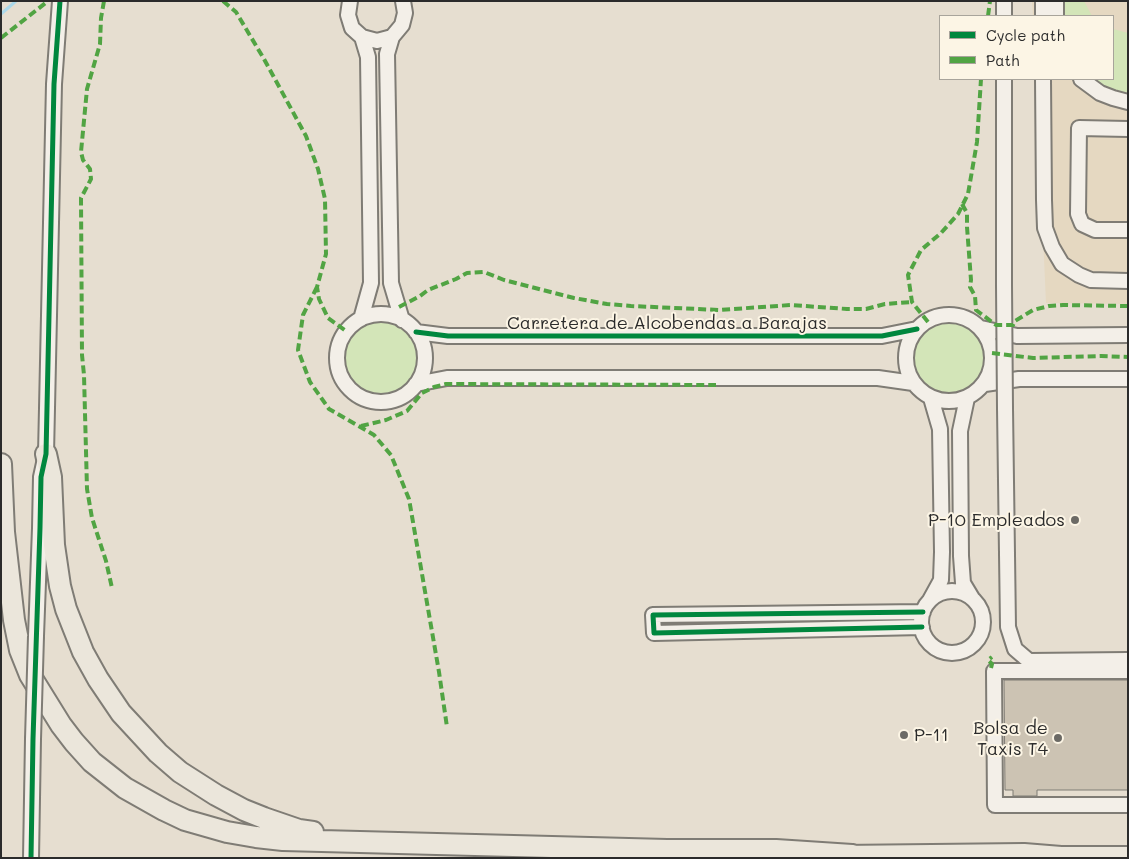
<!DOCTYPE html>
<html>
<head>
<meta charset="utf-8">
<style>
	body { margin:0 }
	#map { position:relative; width:1129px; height:859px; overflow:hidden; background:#e6ded0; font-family:Mali,sans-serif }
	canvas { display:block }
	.frame { position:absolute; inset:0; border:2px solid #2b2b2b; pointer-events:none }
	.legend { position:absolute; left:939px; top:15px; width:175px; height:65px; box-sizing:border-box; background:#fcf5e5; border:1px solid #a8a49b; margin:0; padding:6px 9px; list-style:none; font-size:15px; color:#2b2b2b }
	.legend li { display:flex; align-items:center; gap:10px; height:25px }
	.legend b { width:25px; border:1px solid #a8a49b }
</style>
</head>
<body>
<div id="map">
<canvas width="1129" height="859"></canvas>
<div class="frame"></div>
<ul class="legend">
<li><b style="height:6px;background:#00873e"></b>Cycle path</li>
<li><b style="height:6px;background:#51a443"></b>Path</li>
</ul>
</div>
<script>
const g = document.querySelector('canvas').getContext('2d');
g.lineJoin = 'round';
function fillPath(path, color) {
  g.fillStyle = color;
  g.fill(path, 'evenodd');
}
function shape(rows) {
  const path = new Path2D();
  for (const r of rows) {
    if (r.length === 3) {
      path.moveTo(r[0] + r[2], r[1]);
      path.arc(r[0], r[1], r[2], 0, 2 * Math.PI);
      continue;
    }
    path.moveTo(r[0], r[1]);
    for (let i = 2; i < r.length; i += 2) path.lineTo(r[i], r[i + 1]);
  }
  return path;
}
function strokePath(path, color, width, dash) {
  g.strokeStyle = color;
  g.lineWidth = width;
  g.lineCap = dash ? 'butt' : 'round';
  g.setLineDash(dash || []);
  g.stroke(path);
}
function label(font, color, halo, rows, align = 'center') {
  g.font = font + ' Mali,sans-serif';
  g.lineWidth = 4;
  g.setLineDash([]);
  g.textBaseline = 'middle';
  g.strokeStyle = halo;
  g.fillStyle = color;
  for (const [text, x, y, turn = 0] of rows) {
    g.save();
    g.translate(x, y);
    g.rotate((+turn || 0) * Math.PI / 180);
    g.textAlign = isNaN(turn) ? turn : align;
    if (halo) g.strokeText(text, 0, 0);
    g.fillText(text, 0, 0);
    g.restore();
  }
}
const built = shape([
	[1032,1,1128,1,1128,304,1046,303,1036,79,1113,79,1113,16,1033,16]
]);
const green = shape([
	[1056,1,1084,1,1092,16,1056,16],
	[1113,29,1128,33,1128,102,1081,79,1113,79],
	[950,357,37],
	[381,358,37]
]);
const stream = shape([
	[1,14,16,1]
]);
const building = shape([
	[1004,680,1128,680,1128,790,1037,790,1037,796,1013,796,1013,790,1005,790,1004,680]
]);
const minor = shape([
	[350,1,348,15,352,28,362,37,377,41,392,37,402,25,405,13,403,1],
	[1004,1,1004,16],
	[1043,1,1043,16],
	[1056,1,1056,16],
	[392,37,387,54,391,283,402,320],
	[1004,79,1004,285],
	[1043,79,1044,200,1045,228,1052,247,1062,264,1079,275,1091,280,1128,281],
	[1081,79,1100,93,1113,98,1128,102],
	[1128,129,1079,128,1078,214,1082,224,1095,230,1128,230],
	[381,358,44],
	[949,358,43],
	[361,319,371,283,368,57,362,37],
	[981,328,1017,336,1128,335],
	[416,332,448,336,882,336,917,329],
	[416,384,447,378,878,378,913,383],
	[985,384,1019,379,1128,379],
	[967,398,960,431,961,556,963,583,972,598],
	[1005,408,1008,627,1015,649,1029,661,1128,660],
	[952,622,31],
	[930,600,941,580,942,552,940,429,931,398],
	[922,627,654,633,653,615,923,612],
	[36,636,40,528,41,477,46,454,54,84,60,1],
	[1128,671,994,671,995,805,1128,805],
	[31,858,33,739]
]);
const highway = shape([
	[46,454,51,477,54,545,60,586,66,609,83,652,98,679,121,713,158,753,180,772,216,795,244,810,264,818,299,830,313,832],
	[1,464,4,532,14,620,20,650,30,675,61,725,74,742,92,762,125,788,164,810,185,820,227,832,256,837,283,840,667,850,776,850,852,855],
	[840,856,1024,854,1061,857,1128,857]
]);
const minorBridge = shape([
	[1004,285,1005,408],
	[33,739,36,636]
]);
const quiet = shape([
	[104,1,101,18,100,44,87,89,81,152,83,160,90,169,91,179,81,198,82,355,84,375,87,489,92,518,106,561,112,588],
	[223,1,236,12,264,59,306,136,318,169,325,199,326,254,317,287,319,299,328,318,346,331],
	[988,16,990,1],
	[1,38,48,1],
	[962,204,967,213,967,227,971,280,970,287,975,296,976,310,996,325,1013,325,1015,321,1033,310,1049,306,1063,305,1128,306],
	[317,287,303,315,298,350,310,382,329,409,374,435,391,455,409,499,439,672,447,727],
	[399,307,420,296,428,290,456,279,467,273,484,272,504,280,574,298,607,304,631,306,719,310,791,305,847,309,866,309,885,304,912,302],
	[928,322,912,302,908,275,921,250,941,233,958,214,968,194,977,142,981,79],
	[992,353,1033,358,1101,356,1128,357],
	[361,426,386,420,407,411,422,393,434,387,446,384,716,385],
	[991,668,992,664,988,660,992,657]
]);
const cycleway = shape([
	[416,332,448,336,882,336,917,329],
	[922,627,654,633,653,615,923,612],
	[31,858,33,739,40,528,41,477,46,454,54,84,60,1]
]);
const markers = [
	[1075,520,5,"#6c6a65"],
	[904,735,5,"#6c6a65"],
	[1058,738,5,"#6c6a65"]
];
const streetNames = [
	["Carretera de Alcobendas a Barajas",667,323]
];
const poiNames = [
	["P-10 Empleados",1065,520],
	["Bolsa de",1048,728],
	["Taxis T4",1048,749],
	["P-11",914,735,"left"]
];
fillPath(built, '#e5d8c1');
fillPath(green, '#d3e5b8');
strokePath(stream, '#acd9ea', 3);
fillPath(building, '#ccc3b3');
strokePath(building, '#7f7c75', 1);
strokePath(minor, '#7f7c75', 18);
strokePath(highway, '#7f7c75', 24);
strokePath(minor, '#f3efe8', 14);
strokePath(highway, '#ebe6db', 20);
strokePath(minorBridge, '#7f7c75', 18, []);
strokePath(minorBridge, '#f3efe8', 14);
strokePath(quiet, '#51a443', 4, [8, 4]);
strokePath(cycleway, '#00873e', 5);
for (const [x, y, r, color] of markers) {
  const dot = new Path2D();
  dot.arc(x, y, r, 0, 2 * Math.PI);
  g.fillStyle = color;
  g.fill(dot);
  strokePath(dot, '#fcf5e5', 2);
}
label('18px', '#2b2b2b', '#fcf5e5', streetNames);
label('18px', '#2b2b2b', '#fcf5e5', poiNames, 'right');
</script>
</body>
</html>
